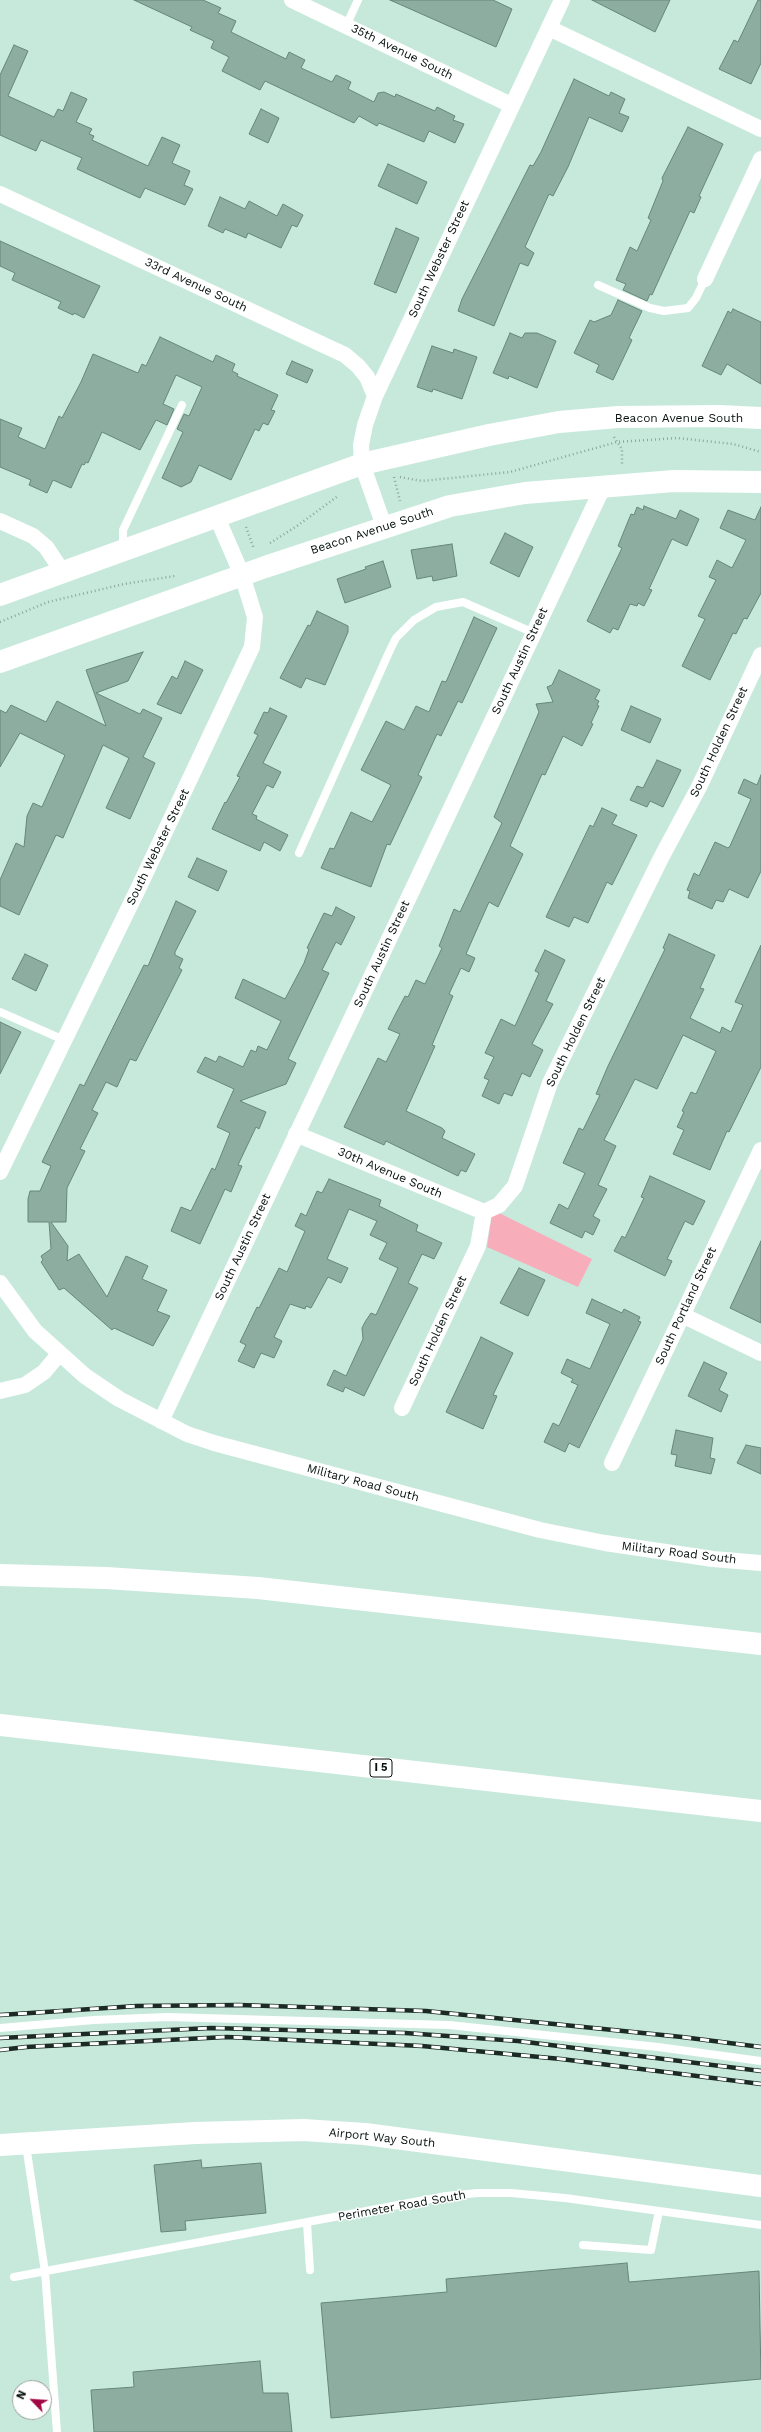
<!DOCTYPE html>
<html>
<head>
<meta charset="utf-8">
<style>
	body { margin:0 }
	#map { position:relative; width:761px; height:2432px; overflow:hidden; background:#c7e9dc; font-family:"Work Sans",sans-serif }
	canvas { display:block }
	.north { position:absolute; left:12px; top:2380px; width:40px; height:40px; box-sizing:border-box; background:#fff; border:1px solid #9ba09e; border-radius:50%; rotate:295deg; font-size:11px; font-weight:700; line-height:16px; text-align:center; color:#06110d }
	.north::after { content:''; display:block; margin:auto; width:14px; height:18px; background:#a20845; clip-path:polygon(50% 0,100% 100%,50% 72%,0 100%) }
</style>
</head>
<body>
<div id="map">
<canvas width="761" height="2432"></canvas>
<div class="north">N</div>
</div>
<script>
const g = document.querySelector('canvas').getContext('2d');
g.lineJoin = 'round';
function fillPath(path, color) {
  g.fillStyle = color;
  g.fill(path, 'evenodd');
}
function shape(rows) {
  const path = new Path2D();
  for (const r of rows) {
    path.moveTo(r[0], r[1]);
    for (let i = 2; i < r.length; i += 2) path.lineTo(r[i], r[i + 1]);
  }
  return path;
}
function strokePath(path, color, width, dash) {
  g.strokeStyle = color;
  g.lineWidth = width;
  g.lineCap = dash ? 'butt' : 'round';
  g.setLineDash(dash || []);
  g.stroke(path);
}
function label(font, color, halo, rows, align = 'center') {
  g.font = font + ' "Work Sans",sans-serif';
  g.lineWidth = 3;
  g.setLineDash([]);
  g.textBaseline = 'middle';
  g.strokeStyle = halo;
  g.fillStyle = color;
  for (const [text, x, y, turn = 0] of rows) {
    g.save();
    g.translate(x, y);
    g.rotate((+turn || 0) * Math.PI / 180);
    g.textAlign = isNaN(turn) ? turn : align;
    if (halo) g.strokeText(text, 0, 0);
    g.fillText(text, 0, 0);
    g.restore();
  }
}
const green = shape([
	[497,1212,592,1259,578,1287,487,1247,492,1214]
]);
const building = shape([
	[134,0,203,0,221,8,218,13,236,21,231,32,286,59,289,52,305,60,301,68,332,82,336,75,351,82,348,89,374,102,378,93,384,92,395,97,396,94,435,111,437,107,455,116,453,120,464,124,455,143,429,131,424,142,379,123,377,126,359,116,354,123,265,81,260,90,222,71,229,57,211,48,214,41,190,30,192,27,134,0],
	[390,0,493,0,512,9,496,47,390,0],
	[592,0,670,0,655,32,592,0],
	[758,0,761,0,761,63,751,84,719,69,734,40,738,42,758,0],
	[14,45,28,51,8,96,54,117,58,109,63,111,71,92,87,99,76,122,92,129,89,134,94,136,92,140,148,166,162,137,180,145,172,163,190,171,184,185,193,189,185,205,145,188,140,198,77,169,82,158,41,140,36,151,0,135,0,75,14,45],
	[574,79,609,96,611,92,625,99,619,113,629,117,622,132,589,117,568,167,553,196,549,194,525,247,534,253,528,266,520,263,494,326,458,311,462,299,530,165,533,166,541,152,574,79],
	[261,109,279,118,268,143,249,134,261,109],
	[688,127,723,144,699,196,701,197,694,213,690,211,652,295,650,294,647,301,623,290,626,284,616,280,630,247,637,251,651,220,648,218,663,181,662,178,688,127],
	[388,164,427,182,417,204,378,186,388,164],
	[220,197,245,209,249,201,277,216,283,204,303,215,297,227,292,225,281,248,248,233,246,238,225,229,223,233,208,226,220,197],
	[396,228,419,238,396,293,374,284,396,228],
	[0,241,100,286,84,318,74,313,73,315,58,308,61,302,12,280,15,273,0,266,0,241],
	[618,300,642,311,629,338,632,340,613,380,596,372,599,365,574,353,590,320,594,322,611,315,618,300],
	[733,309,761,322,761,384,727,364,721,375,702,366,728,311,731,313,733,309],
	[510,333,522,338,525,333,537,333,556,341,537,388,509,376,508,379,493,373,510,333],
	[160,337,213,362,216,355,235,364,232,371,238,374,237,376,278,395,271,410,275,411,268,425,263,423,259,431,255,429,231,480,199,465,191,482,181,487,162,478,183,432,177,429,184,414,189,416,202,387,176,375,163,404,174,409,167,425,156,420,140,450,102,432,88,463,86,462,84,465,82,464,71,488,53,480,47,493,29,485,31,480,0,467,0,419,22,428,18,437,45,449,59,416,62,418,81,382,93,354,138,373,142,364,146,366,160,337],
	[432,346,453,353,454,349,477,357,462,399,433,389,432,392,417,387,432,346],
	[292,361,313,370,307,383,286,374,292,361],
	[644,506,676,519,680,510,699,519,687,546,672,539,649,589,652,590,644,606,638,603,637,606,630,604,618,630,613,628,610,633,587,621,622,548,618,546,631,514,634,515,637,507,643,510,644,506],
	[761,507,761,593,747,619,744,618,736,634,733,633,710,680,682,666,705,619,698,616,716,580,709,577,717,560,732,568,746,540,720,528,728,510,755,520,761,507],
	[505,533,533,547,519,577,490,563,505,533],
	[452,544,457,576,433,581,432,576,417,579,411,550,452,544],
	[383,561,391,587,345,603,337,579,366,569,365,567,383,561],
	[317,611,348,626,348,632,325,685,306,678,301,688,280,678,308,625,310,626,317,611],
	[474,617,497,628,462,703,458,701,441,736,437,734,418,775,422,777,390,845,387,844,371,887,321,868,330,848,334,849,351,812,372,822,391,785,361,770,386,721,404,730,416,706,429,712,442,681,446,682,474,617],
	[143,652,128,681,96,693,140,714,143,709,162,718,143,757,155,763,130,819,106,808,129,758,103,745,63,838,56,835,19,915,0,906,0,880,16,843,24,847,27,816,33,803,42,807,65,755,20,733,0,767,0,710,6,713,11,705,46,722,57,701,106,726,86,670,143,652],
	[185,661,203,670,181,714,157,704,172,676,177,679,185,661],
	[559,670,600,690,595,699,599,701,597,705,599,706,591,723,593,724,582,746,563,736,545,775,542,774,510,846,523,854,498,907,489,902,466,954,475,958,469,972,461,968,449,994,453,996,432,1045,435,1046,406,1111,442,1128,445,1131,442,1138,475,1154,466,1172,461,1170,458,1176,386,1141,384,1145,344,1127,378,1058,386,1062,400,1034,388,1029,395,1015,405,996,408,997,416,980,425,984,442,948,439,946,454,909,460,912,502,823,494,817,539,712,536,704,553,702,547,687,552,685,559,670],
	[631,706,661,719,650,743,621,730,631,706],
	[270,708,287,716,263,763,281,772,273,788,267,785,252,814,257,816,256,819,288,835,280,851,264,842,260,851,212,829,225,802,226,803,240,777,237,776,258,735,254,733,264,712,268,713,270,708],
	[657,760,681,770,663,807,650,801,647,807,630,800,637,786,643,788,657,760],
	[761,775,761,871,748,898,729,889,723,902,716,900,712,909,688,898,690,891,687,890,694,873,699,876,715,842,728,848,730,846,751,799,738,793,744,779,757,785,761,775],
	[602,808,617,815,612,824,637,835,612,885,607,882,588,923,574,917,569,927,546,917,590,825,593,827,602,808],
	[197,858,227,871,218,891,188,877,197,858],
	[176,901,196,911,175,952,175,955,183,959,179,968,182,970,136,1061,130,1059,117,1087,106,1082,92,1110,98,1113,80,1149,85,1151,67,1188,66,1222,51,1222,68,1246,67,1261,79,1254,107,1297,126,1256,148,1266,142,1279,167,1290,157,1311,170,1316,153,1346,114,1328,112,1330,64,1288,59,1290,41,1262,43,1260,41,1256,51,1249,49,1222,28,1222,28,1199,30,1191,40,1191,51,1166,42,1162,80,1084,84,1086,144,965,148,966,176,901],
	[336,907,355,917,341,945,336,942,322,970,329,973,288,1059,296,1063,286,1084,240,1101,266,1112,259,1129,256,1127,238,1165,242,1166,231,1192,225,1189,200,1244,171,1231,181,1207,191,1211,210,1172,212,1168,215,1170,230,1133,217,1127,234,1089,197,1072,205,1057,216,1062,219,1056,243,1067,251,1050,256,1052,258,1046,267,1050,281,1021,235,998,243,979,285,999,304,963,309,949,307,948,324,913,332,916,336,907],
	[669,934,715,955,700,988,704,989,690,1018,720,1033,722,1027,731,1032,743,1005,735,1002,761,945,761,1067,729,1132,727,1131,710,1170,673,1154,684,1130,677,1127,684,1112,682,1111,691,1092,696,1094,716,1051,683,1035,657,1089,635,1079,604,1140,616,1146,598,1185,607,1189,593,1216,600,1220,593,1235,585,1231,582,1238,550,1223,559,1204,568,1209,585,1173,563,1163,579,1128,583,1130,600,1095,596,1094,608,1066,665,949,663,948,669,934],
	[545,950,565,960,546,1001,553,1004,532,1044,543,1050,530,1077,522,1073,512,1096,504,1093,499,1104,482,1096,489,1080,484,1078,494,1057,485,1053,501,1019,515,1026,539,973,535,971,545,950],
	[25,954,48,965,36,991,12,979,25,954],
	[0,1022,21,1032,0,1074,0,1022],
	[650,1176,705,1201,693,1225,685,1221,667,1259,672,1261,665,1276,614,1251,622,1236,625,1238,644,1198,641,1197,650,1176],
	[329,1179,381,1200,379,1206,418,1225,416,1231,442,1243,434,1259,422,1254,408,1283,418,1288,364,1396,345,1387,343,1392,327,1385,334,1370,346,1376,363,1339,362,1328,365,1322,371,1313,376,1315,398,1268,379,1259,387,1243,370,1235,377,1221,349,1209,327,1259,348,1268,341,1283,328,1277,311,1308,306,1306,305,1309,290,1304,274,1337,282,1341,274,1358,261,1353,254,1368,238,1361,246,1345,240,1342,257,1307,259,1308,279,1268,287,1272,305,1231,295,1226,301,1213,306,1216,317,1191,322,1193,329,1179],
	[761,1241,761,1323,730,1308,761,1241],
	[519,1268,545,1280,528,1316,500,1303,519,1268],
	[592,1299,622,1313,624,1309,640,1317,638,1321,641,1322,579,1448,569,1443,565,1452,544,1442,553,1423,559,1426,578,1385,571,1382,573,1379,561,1373,567,1359,590,1369,610,1324,586,1313,592,1299],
	[481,1337,513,1353,493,1395,497,1396,483,1429,446,1412,481,1337],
	[704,1362,727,1373,719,1390,728,1395,721,1412,688,1396,704,1362],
	[676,1430,713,1438,710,1458,715,1459,711,1474,675,1466,677,1455,671,1454,676,1430],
	[746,1445,761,1448,761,1474,737,1463,746,1445],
	[201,2160,202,2168,261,2163,266,2213,185,2221,186,2230,161,2232,154,2165,201,2160],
	[627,2263,629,2282,759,2271,761,2379,331,2418,321,2303,447,2292,446,2279,627,2263],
	[260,2361,263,2393,288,2393,292,2432,94,2432,91,2390,134,2387,133,2372,260,2361]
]);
const path = shape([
	[614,437,622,449,622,466],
	[394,477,400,501],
	[400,477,422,481,510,472,617,442,677,438,733,444,761,452],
	[246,527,254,549],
	[270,543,297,526,338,496],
	[0,622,48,602,124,584,175,576]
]);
const lane = shape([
	[346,26,358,0],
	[598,285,650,308,664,311,688,308,696,298,705,279],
	[123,549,123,530,182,405],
	[299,853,390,650,396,638,414,620,436,607,463,602,534,633],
	[0,1012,64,1040],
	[0,2028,94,2020,167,2017,449,2025,658,2047,761,2061],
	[26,2145,45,2272,57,2432],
	[307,2223,310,2270],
	[583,2245,651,2250,659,2211],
	[14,2277,446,2196,478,2193,511,2193,565,2198,761,2225]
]);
const street = shape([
	[292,0,511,105],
	[549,28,761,129],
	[0,194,345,355,358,366,367,377,375,396],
	[705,279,761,159],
	[0,521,33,536,46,547,62,571],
	[384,526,362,464,361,445,365,425,375,396,562,0],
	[296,1134,484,1212],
	[0,1172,139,887,252,647,255,617,242,575,216,515],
	[0,1283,35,1331,85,1376,119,1399,187,1434,214,1443,540,1530,605,1543,713,1559,761,1563],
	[682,1315,761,1353],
	[0,1391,25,1385,44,1372,59,1354],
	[402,1408,478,1246,484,1212,499,1205,515,1186,550,1083,662,856,699,787,761,655],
	[161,1421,603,487],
	[612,1463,761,1150]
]);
const secondary = shape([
	[0,595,362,464,489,435,559,422,618,417,719,416,761,418],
	[0,662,265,567,450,506,525,493,674,481,761,482],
	[0,2145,195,2133,303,2130,365,2134,761,2186]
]);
const highway = shape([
	[0,1575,106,1578,258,1588,761,1644],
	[0,1725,761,1811]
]);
const rail = shape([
	[0,2015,137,2006,239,2005,426,2011,682,2037,761,2047],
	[0,2038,211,2028,405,2033,518,2041,761,2071],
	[0,2050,26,2047,227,2037,422,2046,561,2059,761,2084]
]);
const shields = [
	[381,1768,22]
];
const shieldNames = [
	["I 5",381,1768]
];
const streetNames = [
	["35th Avenue South",402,52,26],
	["South Webster Street",439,259,-65],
	["33rd Avenue South",196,285,25],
	["Beacon Avenue South",679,418],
	["Beacon Avenue South",372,531,-18],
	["South Austin Street",520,661,-65],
	["South Holden Street",719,742,-65],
	["South Webster Street",158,847,-64],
	["South Austin Street",382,954,-65],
	["South Holden Street",576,1032,-64],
	["30th Avenue South",390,1173,23],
	["South Austin Street",243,1247,-65],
	["South Portland Street",686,1306,-65],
	["South Holden Street",438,1331,-65],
	["Military Road South",363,1483,15],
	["Military Road South",679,1553,7],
	["Airport Way South",382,2138,6],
	["Perimeter Road South",402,2206,-10]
];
fillPath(green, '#f7adba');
fillPath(building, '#8cada0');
strokePath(building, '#66867a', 1);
strokePath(path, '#8ba69c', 2.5, [1, 3]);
strokePath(lane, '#fff', 8);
strokePath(street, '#fff', 16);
strokePath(secondary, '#fff', 22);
strokePath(highway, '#fff', 22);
strokePath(rail, '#1c2a25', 4.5);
strokePath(rail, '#fff', 3, [9]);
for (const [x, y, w] of shields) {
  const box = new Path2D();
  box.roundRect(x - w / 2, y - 9, w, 18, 3);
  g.fillStyle = '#fff';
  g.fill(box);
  strokePath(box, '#06110d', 1);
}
label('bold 11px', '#06110d', null, shieldNames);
label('12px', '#06110d', '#fff', streetNames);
</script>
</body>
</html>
